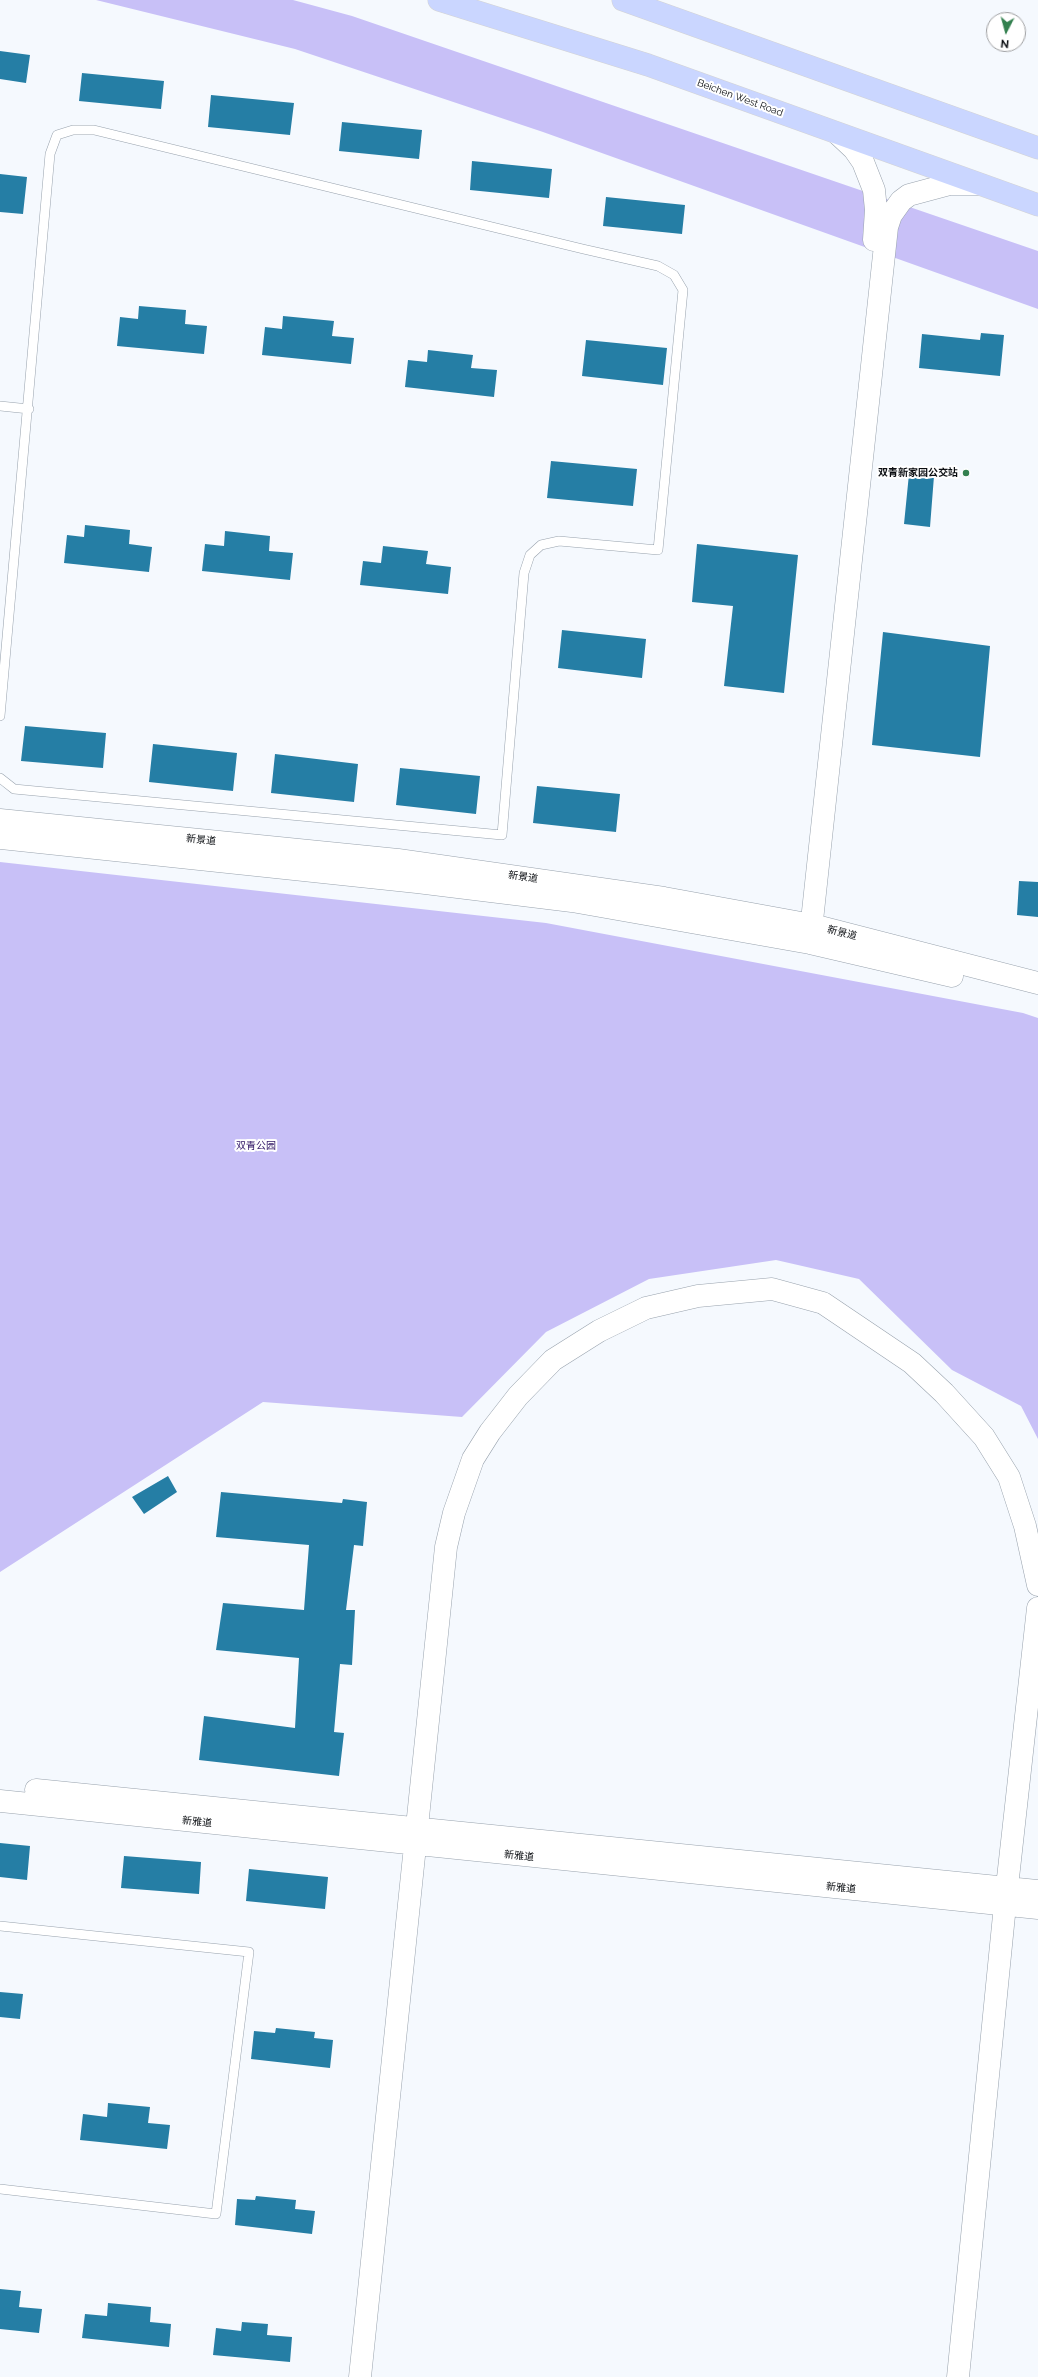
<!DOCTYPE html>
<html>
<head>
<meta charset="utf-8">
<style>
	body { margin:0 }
	#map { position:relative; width:1038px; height:2377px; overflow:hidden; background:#f5f9fe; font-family:Raleway,sans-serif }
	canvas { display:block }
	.north { position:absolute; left:986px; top:12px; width:40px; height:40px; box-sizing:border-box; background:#fff; border:1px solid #9d9ea0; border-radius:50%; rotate:186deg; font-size:11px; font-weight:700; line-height:16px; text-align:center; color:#0a0d11 }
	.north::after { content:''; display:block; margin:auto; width:14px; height:18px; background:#33804f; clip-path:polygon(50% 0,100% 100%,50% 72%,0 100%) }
</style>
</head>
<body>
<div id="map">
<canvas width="1038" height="2377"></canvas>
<div class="north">N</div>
</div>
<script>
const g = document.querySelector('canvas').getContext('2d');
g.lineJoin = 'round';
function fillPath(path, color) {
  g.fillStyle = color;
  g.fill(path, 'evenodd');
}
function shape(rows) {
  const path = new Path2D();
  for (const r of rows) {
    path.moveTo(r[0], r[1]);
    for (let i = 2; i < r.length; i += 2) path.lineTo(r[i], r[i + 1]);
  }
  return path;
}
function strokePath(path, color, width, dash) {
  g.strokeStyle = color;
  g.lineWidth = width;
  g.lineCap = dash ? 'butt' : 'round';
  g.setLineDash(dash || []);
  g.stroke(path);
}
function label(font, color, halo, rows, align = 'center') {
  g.font = font + ' Raleway,"Noto Sans SC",sans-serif';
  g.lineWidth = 4;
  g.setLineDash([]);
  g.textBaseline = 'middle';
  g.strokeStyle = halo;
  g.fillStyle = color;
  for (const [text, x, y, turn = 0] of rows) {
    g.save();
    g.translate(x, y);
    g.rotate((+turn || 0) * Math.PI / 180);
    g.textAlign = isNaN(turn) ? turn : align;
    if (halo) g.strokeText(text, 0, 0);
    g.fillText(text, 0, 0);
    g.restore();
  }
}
const green = shape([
	[96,0,293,0,352,16,1038,251,1038,309,543,132,295,49],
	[0,862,546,923,1023,1013,1038,1018,1038,1439,1021,1406,952,1370,859,1279,776,1260,649,1279,546,1332,462,1417,263,1402,0,1572]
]);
const building = shape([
	[0,51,30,55,26,83,0,79],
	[82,73,164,81,161,109,79,101],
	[211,95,294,103,290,135,208,127],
	[342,122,422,130,419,159,339,151],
	[472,161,552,169,549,198,470,190],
	[0,174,27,177,23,214,0,212],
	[606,197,685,205,682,234,603,226],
	[139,306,186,310,185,324,207,326,204,354,117,346,120,317,138,319],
	[283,316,334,321,332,336,354,338,351,364,262,355,265,327,282,329],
	[981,333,1004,335,1000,376,919,368,922,334,980,340],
	[586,340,667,348,663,385,582,376],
	[428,350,473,355,471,368,497,370,494,397,405,387,408,360,427,362],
	[551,461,637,469,633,506,547,498],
	[909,474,934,476,930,527,904,524],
	[85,525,130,530,129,544,152,547,149,572,64,563,67,535,84,537],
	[225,531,270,536,269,551,293,553,290,580,202,571,205,544,224,546],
	[697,544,798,555,784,693,724,686,733,606,692,602],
	[383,546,428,551,426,564,451,567,448,594,360,585,363,561,381,563],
	[562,630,646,639,642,678,558,668],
	[883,632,990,646,980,757,872,745],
	[25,726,106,733,103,768,21,761],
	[153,744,237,753,233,791,149,782],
	[275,754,358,764,354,802,271,793],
	[400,768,480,776,476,814,396,805],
	[537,786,620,794,616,832,533,823],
	[1019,881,1038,882,1038,917,1017,915],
	[168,1476,177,1492,144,1514,132,1497],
	[221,1492,342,1503,343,1499,367,1502,363,1546,354,1545,346,1610,355,1610,352,1665,340,1664,334,1732,344,1733,339,1776,199,1760,204,1716,295,1728,299,1658,216,1650,223,1603,304,1610,309,1545,216,1537],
	[0,1843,30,1846,27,1880,0,1877],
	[124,1856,201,1862,199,1894,121,1888],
	[249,1869,328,1877,325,1909,246,1901],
	[0,1992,23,1994,20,2019,0,2017],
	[276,2028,315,2032,314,2038,333,2040,330,2068,251,2059,254,2031,275,2033],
	[108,2103,150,2107,148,2123,170,2125,167,2149,80,2140,83,2114,107,2117],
	[256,2196,296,2200,295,2209,315,2211,312,2234,235,2225,237,2199,255,2200],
	[0,2289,21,2291,19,2307,42,2309,39,2333,0,2329],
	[108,2303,151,2307,150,2322,171,2324,169,2347,82,2338,85,2314,107,2316],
	[242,2322,268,2324,267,2335,292,2337,290,2362,213,2355,216,2328,241,2331]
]);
const service = shape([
	[0,406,29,409],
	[0,716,50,154,57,135,73,130,94,130,583,249,658,266,674,275,683,290,658,550,559,541,541,545,530,555,524,573,502,835,14,789,0,778],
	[0,1926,249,1952,216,2214,0,2189]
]);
const tertiary = shape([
	[838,134,854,149,863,162,874,190,876,210,874,240],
	[0,820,398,860,664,898,812,925,1038,983],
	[0,838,417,882,572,901,810,943,952,976],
	[810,939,887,227,891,215,901,201,909,195,950,184,977,184],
	[36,1790,1038,1891],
	[0,1801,1038,1908],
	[360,2377,446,1547,454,1513,473,1459,490,1432,518,1396,553,1360,599,1331,646,1308,698,1296,772,1289,823,1303,912,1363,944,1393,984,1437,1009,1477,1025,1526,1038,1585],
	[958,2377,1005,1905,1038,1608]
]);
const primary = shape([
	[439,0,648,65,1038,205],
	[623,0,1038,148]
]);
const markers = [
	[966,473,4,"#33804f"]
];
const streetNames = [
	["Beichen West Road",740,98,20],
	["新景道",201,840,6],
	["新景道",523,877,8],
	["新景道",842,933,14],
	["新雅道",197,1822,6],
	["新雅道",519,1856,6],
	["新雅道",841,1888,6]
];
const poiNames = [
	["双青新家园公交站",958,473]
];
const parkNames = [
	["双青公园",256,1146]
];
fillPath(green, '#c8c0f7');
fillPath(building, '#257ea5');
strokePath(service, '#98a2ad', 10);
strokePath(tertiary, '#98a2ad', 23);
strokePath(primary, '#d3d3d4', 23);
strokePath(service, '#fff', 9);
strokePath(tertiary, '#fff', 22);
strokePath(primary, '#cad6ff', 22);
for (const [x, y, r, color] of markers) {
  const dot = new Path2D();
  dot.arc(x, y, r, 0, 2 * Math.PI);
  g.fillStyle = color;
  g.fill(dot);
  strokePath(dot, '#fff', 1.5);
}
label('10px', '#0a0d11', '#fff', streetNames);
label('bold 10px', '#0a0d11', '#fff', poiNames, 'right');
label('10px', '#301666', '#fff', parkNames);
</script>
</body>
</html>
